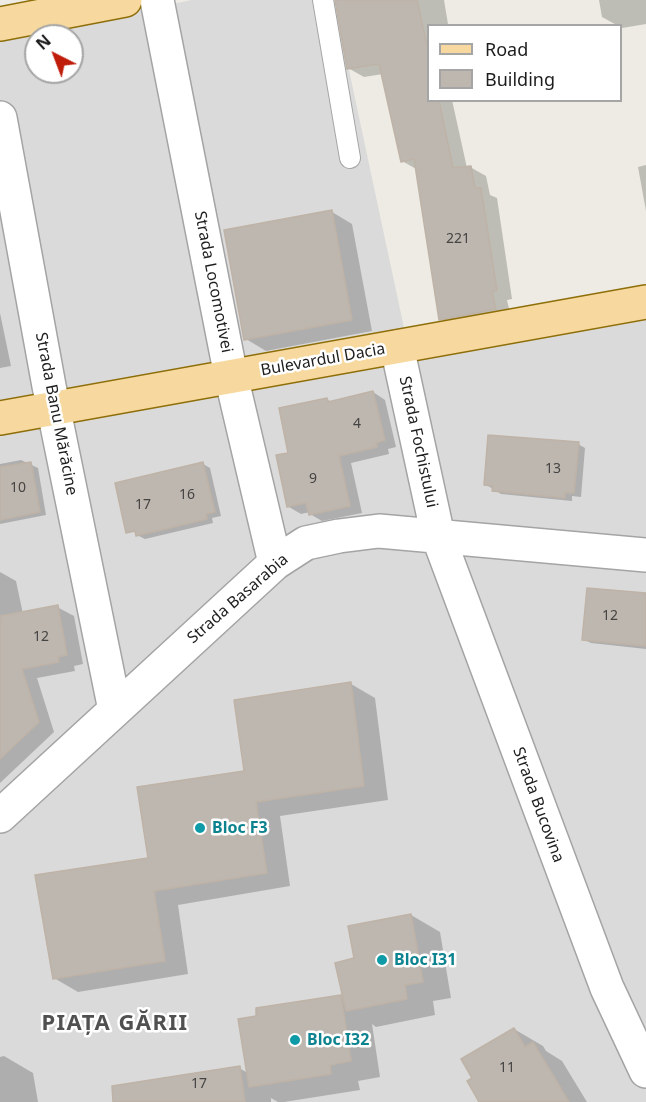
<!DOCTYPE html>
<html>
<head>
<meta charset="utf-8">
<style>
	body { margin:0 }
	#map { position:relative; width:646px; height:1102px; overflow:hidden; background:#edebe3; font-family:"Noto Sans",sans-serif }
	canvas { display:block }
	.legend { position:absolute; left:427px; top:24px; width:195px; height:78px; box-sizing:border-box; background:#fff; border:2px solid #a5a5a5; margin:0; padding:8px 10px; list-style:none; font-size:18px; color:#1d1d1d }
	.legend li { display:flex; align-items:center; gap:12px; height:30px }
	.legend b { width:30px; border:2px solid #a5a5a5 }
	.north { position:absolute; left:24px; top:24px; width:60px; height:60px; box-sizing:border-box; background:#fff; border:2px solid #a5a5a5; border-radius:50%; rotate:318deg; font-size:16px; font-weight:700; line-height:24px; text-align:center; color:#1d1d1d }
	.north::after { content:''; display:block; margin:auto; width:21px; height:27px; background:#bf1c0a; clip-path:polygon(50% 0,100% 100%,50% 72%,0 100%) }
</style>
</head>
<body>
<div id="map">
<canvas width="646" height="1102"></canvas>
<ul class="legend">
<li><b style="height:8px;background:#f7d99f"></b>Road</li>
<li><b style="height:16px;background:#beb7b0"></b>Building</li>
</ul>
<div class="north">N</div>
</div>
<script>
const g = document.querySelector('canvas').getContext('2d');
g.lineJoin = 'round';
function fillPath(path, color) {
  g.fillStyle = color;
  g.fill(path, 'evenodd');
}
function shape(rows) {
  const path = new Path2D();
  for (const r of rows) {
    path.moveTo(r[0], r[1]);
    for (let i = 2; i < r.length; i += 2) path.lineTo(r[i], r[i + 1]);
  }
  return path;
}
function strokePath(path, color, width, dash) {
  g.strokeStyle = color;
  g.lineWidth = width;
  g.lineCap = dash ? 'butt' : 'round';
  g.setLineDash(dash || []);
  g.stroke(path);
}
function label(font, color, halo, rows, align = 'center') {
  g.font = font + ' "Noto Sans",sans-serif';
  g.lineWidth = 5;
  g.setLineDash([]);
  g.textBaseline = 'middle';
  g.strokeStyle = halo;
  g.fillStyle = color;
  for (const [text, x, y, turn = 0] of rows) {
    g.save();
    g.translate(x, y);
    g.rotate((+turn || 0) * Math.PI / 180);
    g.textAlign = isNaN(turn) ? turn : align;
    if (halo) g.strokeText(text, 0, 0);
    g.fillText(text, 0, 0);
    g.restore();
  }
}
const residential = shape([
	[192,0,334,0,404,328,646,294,646,1102,0,1102,0,39],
	[36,36,72,36,72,72,36,72]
]);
const shadow = shape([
	[337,0,444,0,448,24,428,26,428,100,452,100,467,168,470,167,486,176,490,195,497,198,512,299,507,300,511,318,456,328,440,319,418,170,402,161,383,74,364,77,348,68],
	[599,0,646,0,646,24,622,28,602,17],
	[646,165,646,211,638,167],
	[332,212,352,224,372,331,266,351,246,339],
	[0,313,11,366,0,368],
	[373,392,385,400,396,447,388,449,389,454,351,463,362,513,322,521,310,514,310,512,301,514,289,507,290,454,326,399,332,402],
	[578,444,585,448,581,497,572,496,572,501,501,494,485,484],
	[21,460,38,468,46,515,0,524,0,464],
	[203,464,210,468,221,516,212,518,213,523,145,539,137,535],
	[0,572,16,581,23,614,57,607,74,616,83,664,74,666,75,671,37,678,54,732,0,783],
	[646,595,646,649,591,643,583,639],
	[351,684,375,698,388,800,280,816,290,886,178,905,188,974,78,992,54,978,149,859],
	[411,915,440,932,451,998,433,1001,435,1015,376,1027,372,1024,380,1077,358,1081,360,1090,284,1102,278,1102,271,1098,271,1102,140,1102,239,1068,248,1073,341,996,345,999,356,960],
	[514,1029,543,1046,546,1051,562,1061,587,1102,481,1102,474,1078],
	[4,1056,33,1073,38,1102,0,1102,0,1057]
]);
const building = shape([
	[335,0,417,0,429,54,429,100,439,100,453,168,471,166,475,188,481,188,497,290,492,292,496,309,439,320,414,159,401,162,379,64,347,69,335,0],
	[332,210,352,320,244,340,224,230,332,210],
	[373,391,385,440,376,443,377,447,339,456,350,506,309,515,306,503,287,507,276,455,288,453,279,408,327,398,328,402,373,391],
	[488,435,579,442,574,493,565,493,565,498,492,491,493,486,484,485,488,435],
	[31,462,40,512,0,520,0,467,31,462],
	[203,462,215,512,206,514,207,519,136,536,135,531,126,533,115,483,203,462],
	[587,588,646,593,646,646,582,640,587,588],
	[58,605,67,655,58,657,59,662,22,669,39,722,0,759,0,616,58,605],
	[351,682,364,786,256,802,267,873,154,891,165,961,53,979,35,875,148,858,137,787,244,771,234,700,351,682],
	[411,914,423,982,405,985,407,999,346,1011,335,963,354,958,348,926,411,914],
	[341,995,351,1061,330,1065,331,1074,249,1087,238,1019,256,1016,256,1008,341,995],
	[514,1028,525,1047,533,1042,569,1102,479,1102,467,1081,472,1078,461,1059,514,1028],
	[240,1066,245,1102,113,1102,112,1086,240,1066]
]);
const service = shape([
	[323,0,350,158]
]);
const minor = shape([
	[157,0,231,376,275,563],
	[0,118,49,386,115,710],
	[397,347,438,536,607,988,646,1071],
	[0,816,275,563,306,543,339,536,379,531,646,555]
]);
const primary = shape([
	[0,24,125,0],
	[0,418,646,302]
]);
const markers = [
	[200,828,6,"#0f9aa8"],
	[382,960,6,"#0f9aa8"],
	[295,1040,6,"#0f9aa8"]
];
const numberNames = [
	["221",458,239],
	["4",357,424],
	["13",553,469],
	["9",313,479],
	["10",18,488],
	["16",187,495],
	["17",143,505],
	["12",610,616],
	["12",41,637],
	["11",507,1068],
	["17",199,1084]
];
const streetNames = [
	["Strada Locomotivei",213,282,79],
	["Bulevardul Dacia",323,360,-10],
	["Strada Banu Mărăcine",56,414,79],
	["Strada Fochistului",418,442,78],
	["Strada Basarabia",238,599,-41],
	["Strada Bucovina",538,805,70]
];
const cultureNames = [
	["Bloc F3",212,828],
	["Bloc I31",394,960],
	["Bloc I32",307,1040]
];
const districtNames = [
	["PIAȚA GĂRII",115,1024]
];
fillPath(residential, '#dbdada');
fillPath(shadow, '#0003');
fillPath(building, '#beb7b0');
strokePath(building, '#beb3a6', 1.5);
strokePath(service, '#a4a4a4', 22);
strokePath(minor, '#a4a4a4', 36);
strokePath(primary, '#8e6e08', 36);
strokePath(service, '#fff', 20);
strokePath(minor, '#fff', 33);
strokePath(primary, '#f7d99f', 33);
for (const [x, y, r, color] of markers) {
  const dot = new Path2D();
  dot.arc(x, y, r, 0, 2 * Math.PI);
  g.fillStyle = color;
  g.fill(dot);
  strokePath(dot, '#fff', 2);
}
label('14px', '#454442', null, numberNames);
label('16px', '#1d1d1d', '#fff', streetNames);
label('bold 16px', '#0d838f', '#fff', cultureNames, 'left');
g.letterSpacing = '1.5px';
label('bold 22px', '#505050', '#fff', districtNames);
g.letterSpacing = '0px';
</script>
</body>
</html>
